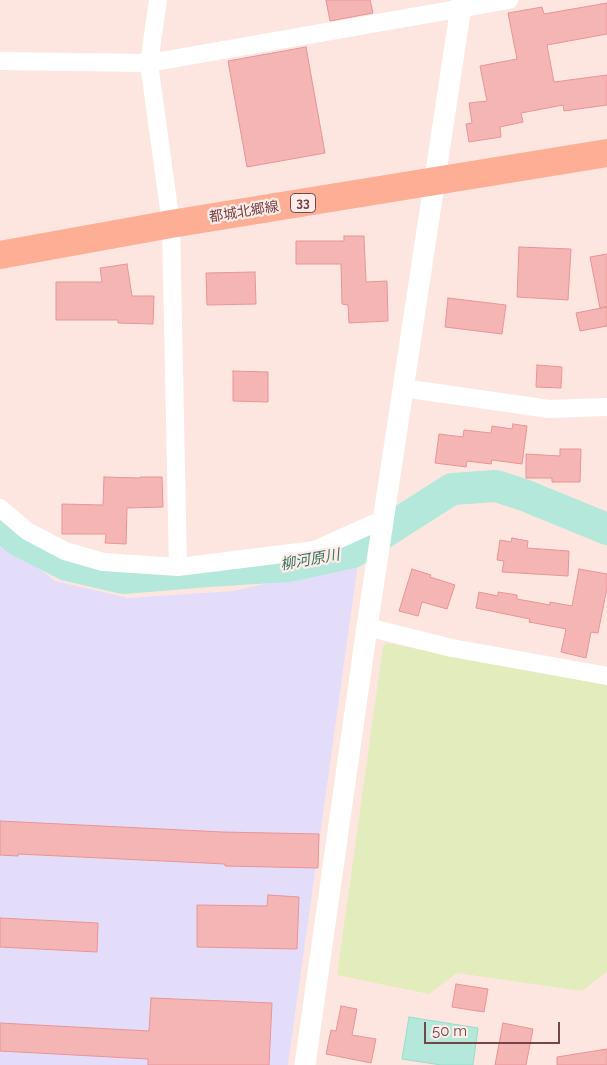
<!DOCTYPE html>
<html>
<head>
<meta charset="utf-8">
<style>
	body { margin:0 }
	#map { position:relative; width:607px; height:1065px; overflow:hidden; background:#fee6e0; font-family:Raleway,sans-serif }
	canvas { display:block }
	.scale { position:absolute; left:424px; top:1022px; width:136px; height:22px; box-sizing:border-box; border:2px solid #764547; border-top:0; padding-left:6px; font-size:15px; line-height:18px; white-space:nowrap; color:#764547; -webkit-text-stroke:4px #ffece8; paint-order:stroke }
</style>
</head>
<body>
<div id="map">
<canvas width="607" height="1065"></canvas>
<div class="scale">50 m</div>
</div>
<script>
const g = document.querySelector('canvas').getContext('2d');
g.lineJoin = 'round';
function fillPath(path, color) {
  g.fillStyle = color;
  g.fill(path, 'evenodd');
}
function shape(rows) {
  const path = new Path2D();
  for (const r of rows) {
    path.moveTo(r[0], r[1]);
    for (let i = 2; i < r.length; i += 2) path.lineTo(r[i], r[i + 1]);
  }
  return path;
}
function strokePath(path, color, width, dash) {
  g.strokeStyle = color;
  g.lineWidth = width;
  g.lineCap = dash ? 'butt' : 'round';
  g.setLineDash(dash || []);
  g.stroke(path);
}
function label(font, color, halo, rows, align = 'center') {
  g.font = font + ' Raleway,"Noto Sans JP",sans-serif';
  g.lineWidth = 4.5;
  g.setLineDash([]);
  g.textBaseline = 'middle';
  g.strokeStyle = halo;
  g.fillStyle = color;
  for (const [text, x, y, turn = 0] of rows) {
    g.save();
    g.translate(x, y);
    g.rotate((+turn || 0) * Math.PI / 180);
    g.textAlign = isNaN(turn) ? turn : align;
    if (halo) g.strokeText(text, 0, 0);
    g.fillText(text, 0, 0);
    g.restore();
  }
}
const education = shape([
	[0,537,55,581,128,598,233,591,358,563,288,1065,0,1065]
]);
const green = shape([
	[386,643,607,685,607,972,582,991,457,973,429,994,337,975,383,647]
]);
const water = shape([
	[409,1017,478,1028,473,1065,441,1065,402,1059,409,1017]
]);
const river = shape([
	[0,524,18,540,67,565,123,578,208,571,288,566,353,552,452,489,496,486,524,495,607,529]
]);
const building = shape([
	[326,0,370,0,373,13,330,21,326,0],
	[607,3,607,34,547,45,554,82,607,75,607,105,564,111,563,105,521,113,523,122,500,127,501,137,469,142,466,124,472,123,469,103,487,101,480,66,517,59,508,13,542,7,544,14,607,3],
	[306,47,325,153,247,167,228,61,306,47],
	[344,236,364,236,366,282,387,281,388,321,349,323,348,305,342,304,341,264,296,264,296,241,344,241,344,236],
	[519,247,571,249,568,300,517,297,519,247],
	[607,254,607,326,580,331,576,313,606,307,600,308,590,257,607,254],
	[127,264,132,296,154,296,153,324,118,323,118,320,56,320,56,282,102,282,100,268,127,264],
	[255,272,256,304,207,305,206,273,255,272],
	[448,298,506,305,502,334,445,327,448,298],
	[537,365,562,367,561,388,536,387,537,365],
	[233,371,268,372,268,402,233,401,233,371],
	[513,424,527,426,522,464,492,460,491,464,467,461,466,467,435,463,439,434,463,437,464,430,491,433,492,426,512,429,513,424],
	[560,449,581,449,580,482,552,482,552,478,526,478,526,454,560,456,560,449],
	[104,477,140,478,140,477,162,477,163,507,127,508,126,544,105,543,106,534,62,534,62,504,103,505,104,477],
	[512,538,528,541,527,548,569,551,568,576,502,572,504,561,497,560,500,540,511,542,512,538],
	[412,569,431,575,430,577,455,585,447,609,422,602,418,616,399,611,412,569],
	[579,569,607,574,607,588,598,633,591,632,586,658,561,652,566,629,529,622,530,619,476,608,479,592,498,596,498,592,517,595,517,599,550,605,550,602,572,606,579,569],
	[0,821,222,832,319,834,318,868,225,866,225,864,18,854,18,856,0,855,0,821],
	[268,895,299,897,297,949,197,947,197,905,267,906,268,895],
	[0,918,98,923,97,952,0,947,0,918],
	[456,984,488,989,484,1012,452,1007,456,984],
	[151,998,272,1003,269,1065,148,1065,148,1059,0,1051,0,1023,149,1031,151,998],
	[341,1006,357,1009,352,1035,376,1039,371,1063,326,1054,331,1030,336,1031,341,1006],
	[503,1023,533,1029,526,1065,495,1065,503,1023],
	[607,1049,607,1065,557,1065,557,1057,607,1049]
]);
const minor = shape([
	[0,61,149,63,509,0],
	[403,388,549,409,607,407],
	[0,508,27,531,65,551,103,562,178,567,171,224,149,63,158,0],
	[178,567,315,550,384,519],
	[367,627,452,648,607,676]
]);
const tertiary = shape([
	[305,1065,367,627,462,0]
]);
const primary = shape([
	[0,255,171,224,607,153]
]);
const shields = [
	[303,203,25]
];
const shieldNames = [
	["33",303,203]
];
const streetNames = [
	["都城北郷線",244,212,-9]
];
const waterNames = [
	["柳河原川",310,560,-10]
];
fillPath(education, '#e4ddfa');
fillPath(green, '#e3ecbd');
fillPath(water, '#b3e8db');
strokePath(water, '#99dbcb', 1);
strokePath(river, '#b3e8db', 32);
fillPath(building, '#f5b5b5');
strokePath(building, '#e99496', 1);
strokePath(minor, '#fff', 18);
strokePath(tertiary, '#fff', 21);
strokePath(primary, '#ffae96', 28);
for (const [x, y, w] of shields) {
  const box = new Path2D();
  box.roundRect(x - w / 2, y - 9.5, w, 19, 4);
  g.fillStyle = '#ffece8';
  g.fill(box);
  strokePath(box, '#764547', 1);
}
label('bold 12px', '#764547', null, shieldNames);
label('14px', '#764547', '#ffece8', streetNames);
label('italic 15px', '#357667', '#ffece8', waterNames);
</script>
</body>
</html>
